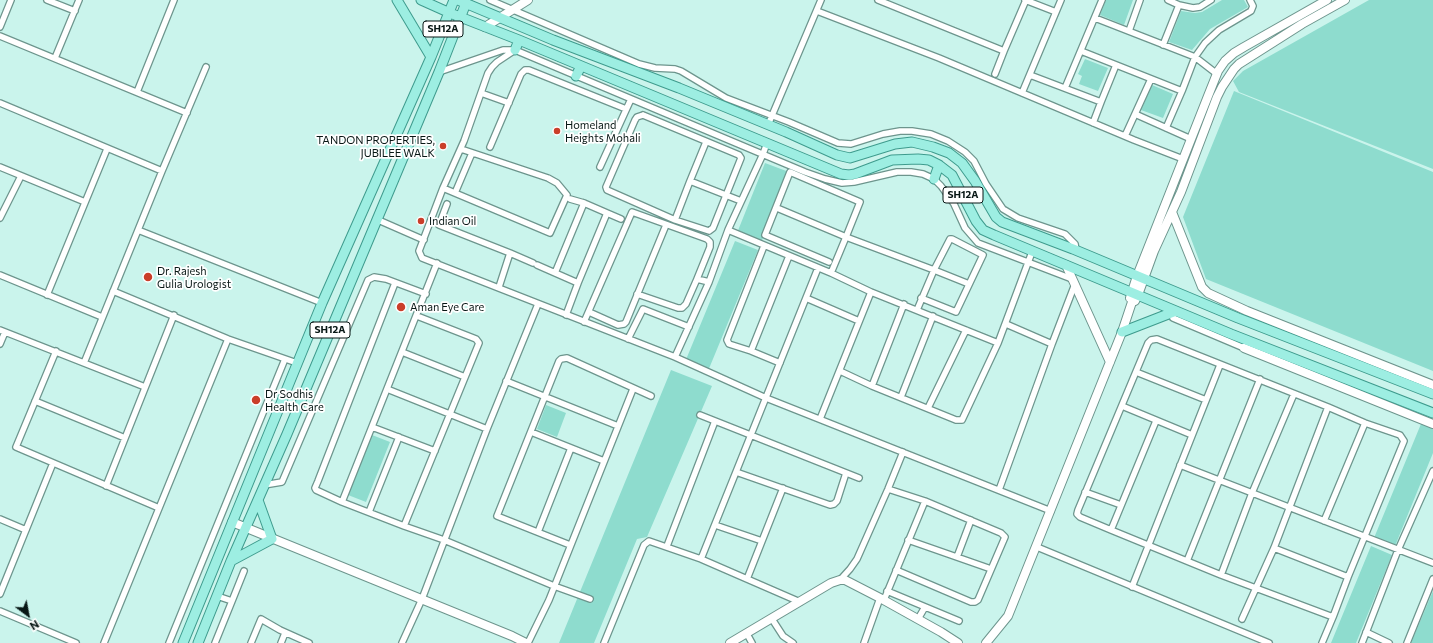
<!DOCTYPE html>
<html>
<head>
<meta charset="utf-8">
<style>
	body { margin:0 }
	#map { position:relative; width:1433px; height:643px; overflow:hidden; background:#caf4ec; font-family:Commissioner,sans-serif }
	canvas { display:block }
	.north { position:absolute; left:8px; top:595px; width:40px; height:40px; -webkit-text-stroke:3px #fff; paint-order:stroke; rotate:148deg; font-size:11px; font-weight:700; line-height:16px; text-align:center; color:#081715 }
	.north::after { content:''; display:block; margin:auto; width:14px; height:18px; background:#081715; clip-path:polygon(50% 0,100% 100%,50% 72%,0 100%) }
</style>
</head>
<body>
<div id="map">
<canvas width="1433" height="643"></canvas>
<div class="north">N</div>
</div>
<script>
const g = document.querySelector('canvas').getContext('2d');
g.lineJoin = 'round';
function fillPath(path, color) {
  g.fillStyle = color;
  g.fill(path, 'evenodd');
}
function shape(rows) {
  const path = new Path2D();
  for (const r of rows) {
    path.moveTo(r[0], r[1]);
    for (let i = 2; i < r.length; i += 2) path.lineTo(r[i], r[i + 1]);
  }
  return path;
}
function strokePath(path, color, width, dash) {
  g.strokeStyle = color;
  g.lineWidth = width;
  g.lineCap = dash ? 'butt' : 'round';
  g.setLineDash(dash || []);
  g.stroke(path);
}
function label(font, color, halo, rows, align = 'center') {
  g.font = font + ' Commissioner,sans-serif';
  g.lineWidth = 3.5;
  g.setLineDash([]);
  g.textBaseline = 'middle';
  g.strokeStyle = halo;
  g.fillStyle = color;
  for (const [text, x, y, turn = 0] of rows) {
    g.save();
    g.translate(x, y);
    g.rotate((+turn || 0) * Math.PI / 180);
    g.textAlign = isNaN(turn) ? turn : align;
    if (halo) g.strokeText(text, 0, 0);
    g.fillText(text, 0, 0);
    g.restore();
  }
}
const green = shape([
	[1106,0,1133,0,1124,25,1100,15],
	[1222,0,1244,0,1248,7,1210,29,1192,50,1169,42,1181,11,1195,13,1202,12],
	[1369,0,1433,0,1433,169,1239,92,1233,81,1243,71],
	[1085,59,1108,68,1098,91,1079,84,1082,76,1078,74],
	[1152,85,1173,94,1163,118,1141,110],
	[1234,91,1433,172,1433,371,1206,279,1183,217],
	[765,163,789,172,761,243,737,233],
	[735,241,758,250,708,371,685,362],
	[671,370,712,386,647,537,637,539,594,643,559,643],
	[546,405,566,413,557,437,537,429],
	[1423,419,1433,423,1433,453,1395,546,1374,538],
	[372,435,390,442,366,502,348,495],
	[1371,546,1392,555,1356,643,1331,643],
	[1433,591,1433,643,1411,643]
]);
const street = shape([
	[47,0,75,11],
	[490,0,639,64,655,68,675,69,681,71,726,98,789,122,838,143,851,144,883,134,900,131,912,131,931,134,948,141,965,152,974,161,986,184,1003,209,1018,218,1065,234,1075,244,1076,250],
	[878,0,1004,51,1026,0],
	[1025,0,1056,12],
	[1168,0,1179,5,1193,8,1200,7,1211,0],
	[817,11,939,58,1134,140,1183,159],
	[1095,18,1195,57,1217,74],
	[0,27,11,0],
	[1129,31,1140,0],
	[0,36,187,113],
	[1163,45,1179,5],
	[515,50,497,62,492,67,488,73,464,141,443,188,419,251,422,258,675,357,766,398,1051,511],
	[1081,51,1182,91,1195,57,1205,43,1219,30,1251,11,1253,6,1250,0],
	[55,58,79,0],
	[439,72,503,50,515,50,724,138,805,172,825,179,842,183,854,182,897,172,911,172,923,174,934,179,941,186,954,204,965,228,978,243,1072,279],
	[995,74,1004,51],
	[1030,75,1101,102,1093,123],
	[1065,88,1102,0],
	[137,92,174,0],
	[481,93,509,103],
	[1022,93,1061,0],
	[1101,102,1116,65],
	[0,103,162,171],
	[1135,114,1191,139],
	[643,115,739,155,741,158,713,228,709,231,675,220,607,190,606,187,635,120,637,117,643,115],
	[768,125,821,0],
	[1166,128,1182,91],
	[1125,136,1151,79],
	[706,142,690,181,741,201],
	[490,147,521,74,525,70,529,70,626,109],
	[0,167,85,202],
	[600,167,631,99],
	[443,188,550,233,567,195,557,183,548,178,461,149],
	[455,193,472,153],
	[570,199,584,203],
	[447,204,439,225,510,253,499,287],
	[777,208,846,237,860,202,790,172,765,235,829,262],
	[607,213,621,219],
	[0,218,21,176],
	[376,219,424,240],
	[675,220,690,181],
	[138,230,322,303],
	[728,230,831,273,871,292,998,343],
	[764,246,727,340,729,344,751,351,780,363],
	[510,253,533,263],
	[537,265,578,283,566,315],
	[555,273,584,203,607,213,578,283],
	[831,273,846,237,934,270,950,239,952,239,983,255,956,312,921,298],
	[0,275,102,317],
	[395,283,318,481,315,488,316,490,342,502,404,526,444,540,554,586,590,599],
	[113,291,228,339,297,363],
	[637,294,678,308,682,308,686,304,697,279],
	[47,295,107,149],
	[806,298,859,321],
	[917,310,934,270,969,284],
	[589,312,618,325,624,324,626,322,666,225],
	[1173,318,1244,348],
	[584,322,632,212,707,239,710,242,710,247,697,279,709,282],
	[1006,324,1052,344,1075,284],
	[0,330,145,387],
	[628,339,643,309,689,327],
	[0,344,5,332],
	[56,351,16,447,159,508],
	[751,351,789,256],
	[402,352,465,377],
	[675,357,709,282,728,230,763,154,767,143],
	[84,363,162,171,206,67],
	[840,371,872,386,956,420,962,420,998,343,1032,252],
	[1136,372,1206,400],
	[506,381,618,426],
	[872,386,904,304],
	[387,389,487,429],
	[901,397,933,316],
	[35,401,125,438],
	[1122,406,1192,435],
	[928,408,966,330],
	[700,415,859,478],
	[820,419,871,292],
	[372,427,435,451],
	[531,432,604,461],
	[1180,465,1433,563],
	[736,472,830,505,834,504,837,501,846,473],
	[264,485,282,482,368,280,374,277,386,279,426,294],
	[106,486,174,315],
	[888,489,925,501,1001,533,1005,537,978,600,975,602,971,602,896,570],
	[999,490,1052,344],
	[1085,492,1121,505],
	[342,502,437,263],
	[369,512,399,437],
	[0,519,26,530],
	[1324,521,1365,423],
	[715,525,762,541],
	[404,526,479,343,476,339,417,316],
	[1111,530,1156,421],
	[538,532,571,448],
	[908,540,991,569],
	[570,545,497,516,559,361,561,359,567,358,651,396],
	[667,546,715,421],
	[1037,547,1269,643],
	[1274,548,1348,577],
	[957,557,971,520],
	[701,559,818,268],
	[1187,561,1260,379],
	[1221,575,1252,493,1294,394],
	[747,579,783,488],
	[840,580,850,569,857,559,888,489,903,452],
	[1132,587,1220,365],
	[887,591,959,621],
	[0,594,53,463],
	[884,600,925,501],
	[232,601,244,571],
	[0,611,76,643],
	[772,619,783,636,793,643],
	[918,619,925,607],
	[1242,619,1274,548,1328,407],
	[1366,632,1389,643],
	[747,634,752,643],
	[104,643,228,339],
	[169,643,285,359],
	[215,643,232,601,217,596],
	[251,643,261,619,280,630,309,643],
	[281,643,285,633],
	[402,643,422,599,487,429,538,304],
	[528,643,549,600,633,389],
	[604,643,644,545,649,541,701,559,800,602],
	[864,643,880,598],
	[1322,643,1333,617,1348,577,1404,441,1400,435,1365,423,1328,407,1157,339,1151,340,1148,343,1078,510,1077,514,1080,517,1111,530,1221,575,1333,617],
	[1362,643,1398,550,1433,471],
	[1407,643,1433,579]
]);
const secondary = shape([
	[485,27,528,0],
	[1172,212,1202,287,1208,293,1247,311,1433,385],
	[1066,265,1110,362],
	[1130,298,1137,276,1208,96,1218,71,1225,61,1234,53,1244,47,1327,0],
	[1244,348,1433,424],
	[232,522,512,636,526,643],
	[730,643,831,583,840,580,845,580,880,598,941,632,958,643],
	[986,643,1008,616,1122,332,1132,302,1135,301,1138,295,1154,251,1181,192,1217,97,1222,87,1234,69,1239,64,1302,24,1345,0]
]);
const primary = shape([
	[397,0,431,57],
	[421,0,450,13,519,40,841,174,849,175,855,174,892,160,918,159,929,160,939,165,952,175,976,221,983,230,994,235,1231,334,1433,413],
	[458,0,553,40,679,88,786,132,837,155,850,158,895,144,912,142,933,147,949,153,962,163,975,181,996,217,1002,222,1073,249,1238,318,1433,394],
	[515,50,519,40],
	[576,76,581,66],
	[934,179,939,165],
	[1122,332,1176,311],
	[231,561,272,539,258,500],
	[183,643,322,303,431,57,454,0],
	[198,643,231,561,287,434,439,72,466,3]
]);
const markers = [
	[557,131,4,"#ca3e29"],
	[443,146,4,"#ca3e29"],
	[421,221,4,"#ca3e29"],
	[148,277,5,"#ca3e29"],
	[401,307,5,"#ca3e29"],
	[256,400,5,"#ca3e29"]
];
const shields = [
	[443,29,40],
	[963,195,40],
	[330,330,40]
];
const shieldNames = [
	["SH12A",443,29],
	["SH12A",963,195],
	["SH12A",330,330]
];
const poiNames = [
	["Homeland",565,125],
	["Heights Mohali",565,138],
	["TANDON PROPERTIES,",435,140,"right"],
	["JUBILEE WALK",435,153,"right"],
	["Indian Oil",429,221],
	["Dr. Rajesh",157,271],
	["Gulia Urologist",157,284],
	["Aman Eye Care",410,307],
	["Dr Sodhis",265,394],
	["Health Care",265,407]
];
fillPath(green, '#8edcce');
strokePath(street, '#6d958d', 8);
strokePath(secondary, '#6d958d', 10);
strokePath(primary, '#3e9b8d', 11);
strokePath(street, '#fff', 5.5);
strokePath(secondary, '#fff', 8);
strokePath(primary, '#9deee2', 9);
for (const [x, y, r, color] of markers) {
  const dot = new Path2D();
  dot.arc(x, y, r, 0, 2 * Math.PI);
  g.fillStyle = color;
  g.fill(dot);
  strokePath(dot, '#fff', 1.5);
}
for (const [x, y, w] of shields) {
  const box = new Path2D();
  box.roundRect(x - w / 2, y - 8, w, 16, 3);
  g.fillStyle = '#fff';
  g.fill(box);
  strokePath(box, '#081715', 1);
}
label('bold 10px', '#081715', null, shieldNames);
label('11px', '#081715', '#fff', poiNames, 'left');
</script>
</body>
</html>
